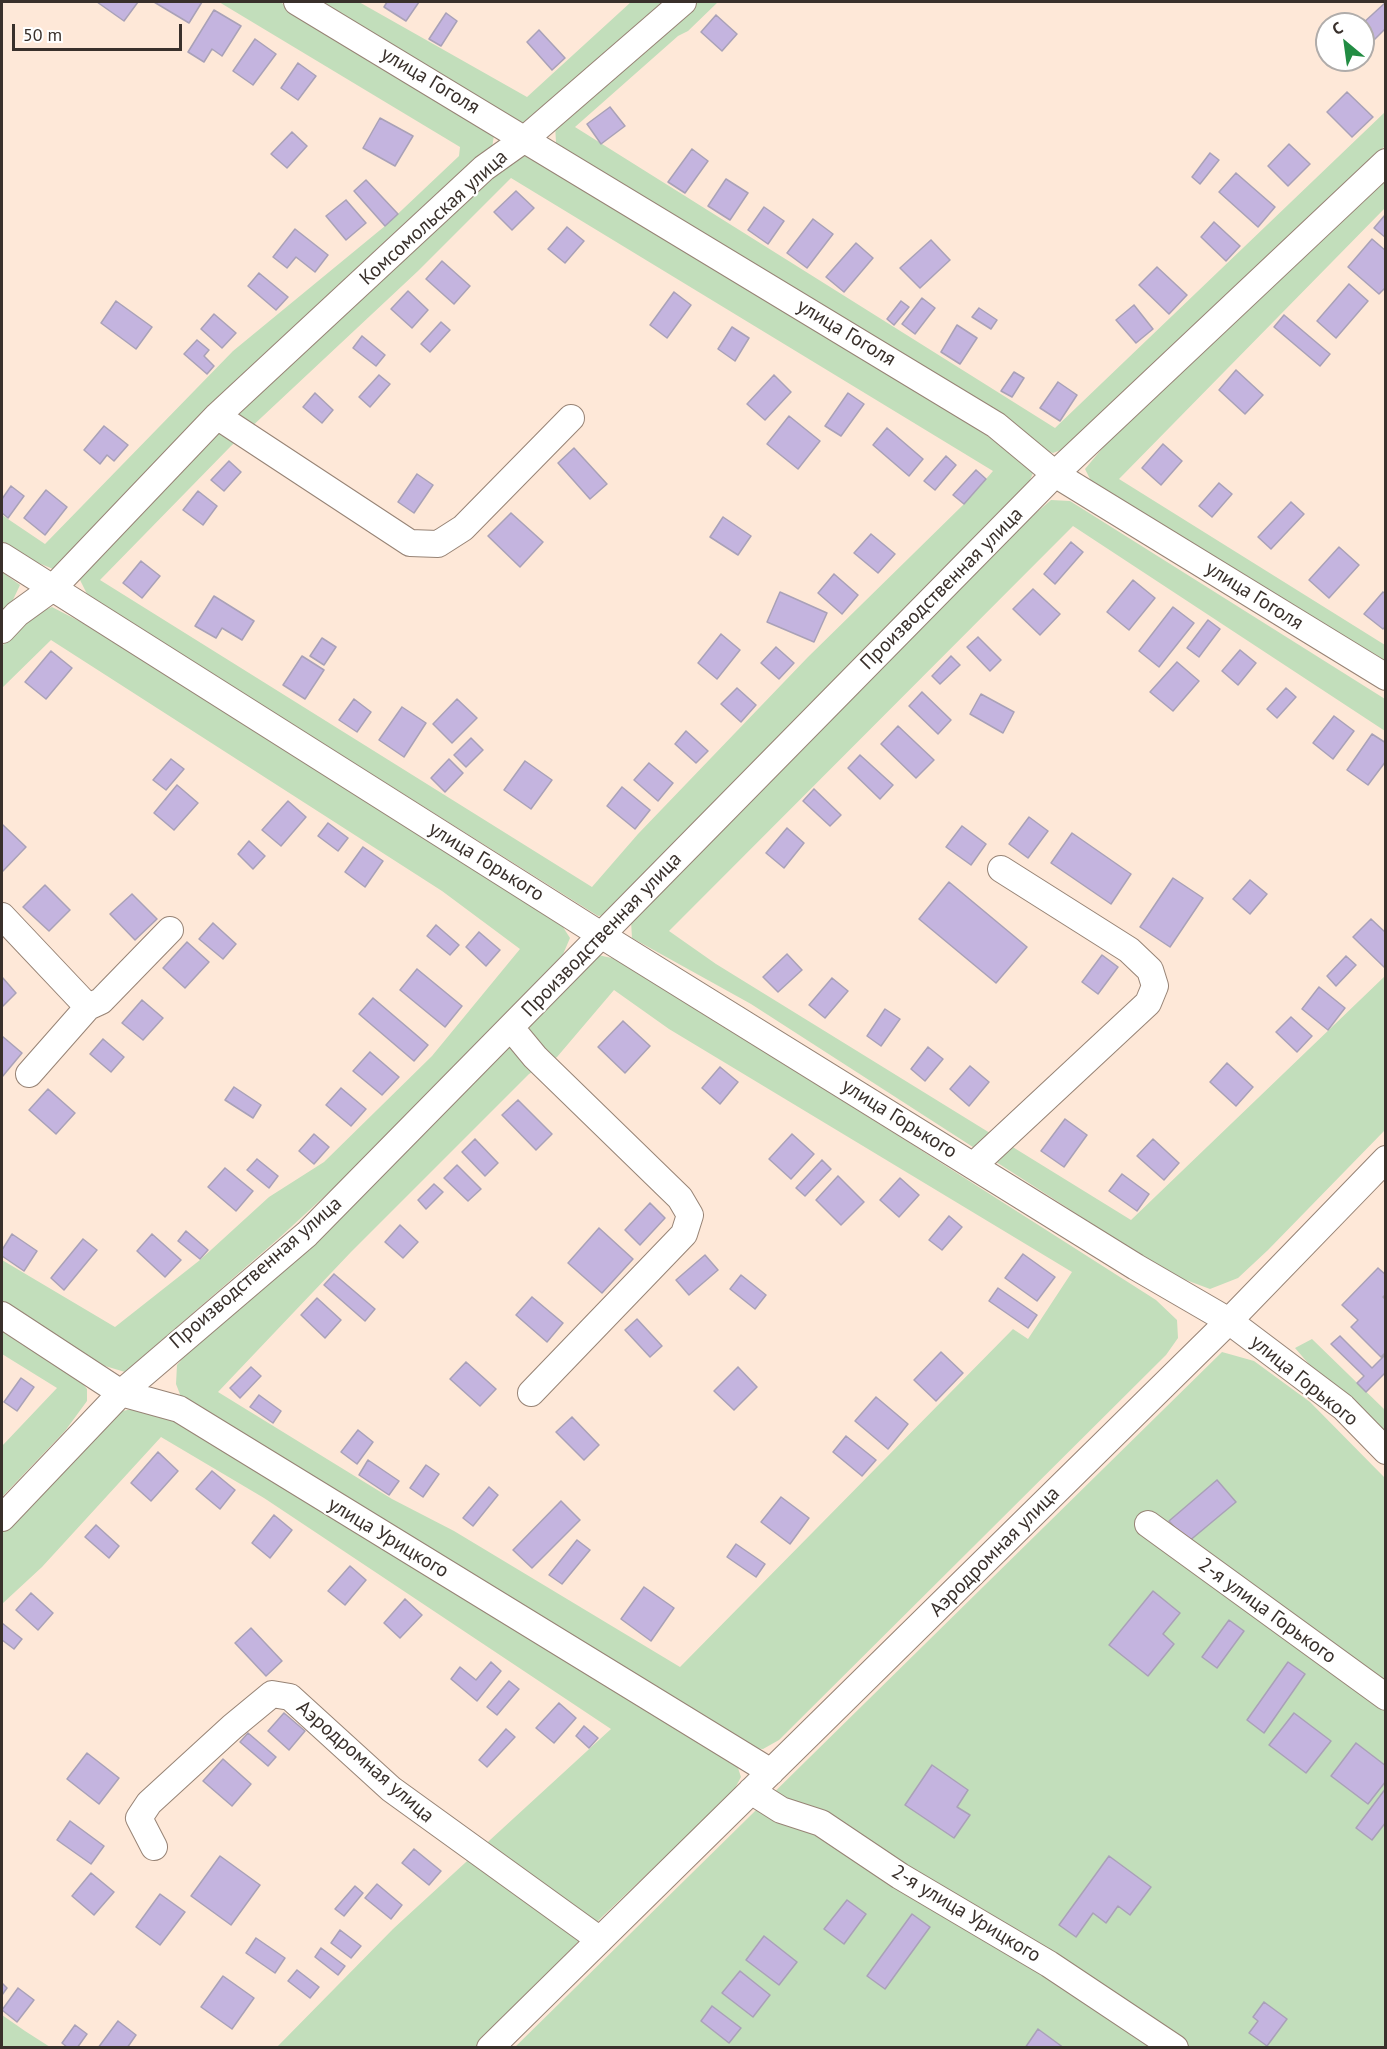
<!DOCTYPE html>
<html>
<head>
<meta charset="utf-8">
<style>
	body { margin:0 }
	#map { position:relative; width:1387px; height:2049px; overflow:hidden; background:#fee8d8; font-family:"PT Sans",sans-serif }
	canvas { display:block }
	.frame { position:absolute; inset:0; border:3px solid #39302b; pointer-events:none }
	.north { position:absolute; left:1315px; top:12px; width:60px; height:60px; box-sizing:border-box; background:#fff; border:2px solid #b0acaa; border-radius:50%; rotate:331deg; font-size:16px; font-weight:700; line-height:24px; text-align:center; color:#39302b }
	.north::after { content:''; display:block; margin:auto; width:21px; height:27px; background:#228c43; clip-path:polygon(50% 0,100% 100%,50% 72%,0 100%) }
	.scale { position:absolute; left:12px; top:24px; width:170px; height:27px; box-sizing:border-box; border:3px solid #39302b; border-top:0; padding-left:8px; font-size:18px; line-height:21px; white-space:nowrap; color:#39302b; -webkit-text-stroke:4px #fff; paint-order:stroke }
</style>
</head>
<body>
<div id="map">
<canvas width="1387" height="2049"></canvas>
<div class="frame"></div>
<div class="north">С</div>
<div class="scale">50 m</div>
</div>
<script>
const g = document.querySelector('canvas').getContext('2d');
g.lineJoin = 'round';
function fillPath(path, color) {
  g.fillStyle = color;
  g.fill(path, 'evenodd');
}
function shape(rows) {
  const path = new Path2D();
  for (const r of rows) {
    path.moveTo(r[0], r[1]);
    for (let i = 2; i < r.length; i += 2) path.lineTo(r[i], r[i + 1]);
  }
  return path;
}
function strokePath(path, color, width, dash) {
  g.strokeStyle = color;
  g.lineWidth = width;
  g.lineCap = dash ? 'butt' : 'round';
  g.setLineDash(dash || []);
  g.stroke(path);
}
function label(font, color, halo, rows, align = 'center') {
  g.font = font + ' "PT Sans",sans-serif';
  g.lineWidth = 4.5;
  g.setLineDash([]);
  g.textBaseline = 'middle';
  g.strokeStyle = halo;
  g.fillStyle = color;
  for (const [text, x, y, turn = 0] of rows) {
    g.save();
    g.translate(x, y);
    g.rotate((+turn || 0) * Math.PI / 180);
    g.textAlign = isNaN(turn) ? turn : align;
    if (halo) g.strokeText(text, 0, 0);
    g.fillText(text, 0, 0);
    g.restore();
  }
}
const green = shape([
	[219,2,280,2,489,127,494,135,492,148,53,569,31,560,2,541,2,515,45,544,233,351,385,226,459,156,460,147],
	[311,2,359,2,527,97,631,2,672,2,528,125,517,122],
	[697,2,718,2,688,31,678,36,575,127,1055,428,1385,112,1386,145,1071,446,1053,453,1031,444,556,143,555,123,590,90],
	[524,152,780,300,1027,462,1033,473,1024,494,611,914,598,916,88,596,79,578,210,438,510,158],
	[511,178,993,471,964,504,808,657,638,834,592,887,100,580,231,446,418,271],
	[1385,176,1385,208,1119,479,1385,645,1385,676,1096,491,1085,469,1106,444],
	[1051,500,1070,501,1385,699,1385,731,1073,526,669,931,716,964,1131,1220,1385,976,1385,1130,1268,1250,1238,1278,1210,1289,1170,1274,751,1004,632,938,631,921,1029,519],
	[2,572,20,585,11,604,2,615],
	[52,607,81,622,330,778,561,924,570,938,561,959,416,1112,278,1239,125,1372,105,1366,2,1303,2,1260,115,1327,200,1260,269,1197,324,1162,432,1056,520,949,442,891,51,640,2,688,2,646,33,615],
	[598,955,616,959,905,1140,1156,1300,1177,1320,1178,1338,1166,1355,779,1740,763,1749,747,1748,183,1402,176,1384,177,1365,210,1327],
	[614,990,669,1029,1072,1272,1028,1339,1013,1329,680,1667,454,1531,392,1499,218,1392,351,1252,529,1074,557,1057],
	[2,1329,73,1372,87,1389,87,1401,65,1431,2,1497,2,1446,57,1388,2,1354],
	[1312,1339,1385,1410,1385,1438,1327,1385,1295,1348],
	[1222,1352,1254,1361,1310,1402,1385,1478,1385,2047,514,2048],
	[143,1407,177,1418,736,1762,741,1777,733,1792,602,1917,476,2047,277,2047,393,1929,611,1729,264,1498,161,1437,42,1567,2,1604,2,1530,117,1412],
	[2,2015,25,2031,50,2047,2,2047]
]);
const building = shape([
	[97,2,138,2,124,21,97,2],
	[154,2,202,2,189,23,154,2],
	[387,2,419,2,406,21,384,7,387,2],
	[1386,2,1386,28,1373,41,1363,31,1362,24,1386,2],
	[214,10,241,26,222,56,212,49,204,62,188,52,214,10],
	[446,13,457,21,441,46,429,39,446,13],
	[716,15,737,34,722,51,701,32,716,15],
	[539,30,565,58,552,70,527,42,539,30],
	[255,39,276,54,253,85,233,71,255,39],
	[298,63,316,76,298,100,281,88,298,63],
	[1347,92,1373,117,1352,137,1327,112,1347,92],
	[610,107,625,126,601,144,587,124,610,107],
	[380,118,413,136,395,166,363,148,380,118],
	[292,132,307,146,287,168,271,154,292,132],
	[1289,144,1310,164,1288,186,1268,166,1289,144],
	[692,149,708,161,685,193,668,182,692,149],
	[1210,153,1219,160,1200,184,1192,177,1210,153],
	[1236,173,1275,207,1258,227,1219,192,1236,173],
	[726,179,748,193,730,220,708,206,726,179],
	[366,180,398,214,385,226,354,191,366,180],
	[516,191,534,208,512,230,494,212,516,191],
	[346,200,366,223,346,240,326,216,346,200],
	[764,207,784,221,768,244,748,230,764,207],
	[1385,215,1386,216,1386,238,1374,228,1385,215],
	[813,219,833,234,807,268,787,253,813,219],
	[1214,222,1240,246,1226,261,1201,237,1214,222],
	[567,227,584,241,565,263,548,249,567,227],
	[295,229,328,255,315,272,296,257,287,268,273,257,295,229],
	[1372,239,1386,251,1386,287,1379,294,1348,267,1372,239],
	[931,240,950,260,920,288,900,268,931,240],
	[856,243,873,258,844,292,826,277,856,243],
	[442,261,470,286,454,304,426,279,442,261],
	[1157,267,1187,295,1169,314,1139,285,1157,267],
	[259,273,288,297,276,310,248,286,259,273],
	[1349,284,1368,301,1336,338,1317,321,1349,284],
	[408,291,428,310,412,328,391,309,408,291],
	[674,292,691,305,667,338,650,325,674,292],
	[922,298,935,308,915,334,902,324,922,298],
	[116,301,152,327,136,349,101,323,116,301],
	[901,301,909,307,894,325,887,319,901,301],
	[1134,305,1153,329,1136,343,1116,320,1134,305],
	[979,308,997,320,991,329,972,317,979,308],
	[214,314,236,333,222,348,201,329,214,314],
	[1284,315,1330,354,1320,366,1274,327,1284,315],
	[441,322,450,330,430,352,421,344,441,322],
	[957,325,977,338,960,364,941,352,957,325],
	[732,327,749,338,735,361,718,349,732,327],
	[362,336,385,355,376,366,353,348,362,336],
	[197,340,209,350,204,356,214,366,207,374,184,354,197,340],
	[1236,370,1263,395,1245,414,1219,390,1236,370],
	[1014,372,1024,378,1012,397,1001,391,1014,372],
	[379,375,390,384,370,407,359,397,379,375],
	[774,375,791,392,765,420,747,404,774,375],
	[1058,382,1077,395,1060,421,1040,408,1058,382],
	[315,393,333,410,322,423,303,407,315,393],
	[848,393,864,404,841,436,825,426,848,393],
	[789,416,820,441,798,469,767,444,789,416],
	[104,426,128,445,114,461,107,455,100,464,84,450,104,426],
	[887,428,923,459,909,476,873,445,887,428],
	[1163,444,1182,461,1161,485,1142,468,1163,444],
	[574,448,607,484,590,499,558,463,574,448],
	[946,456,956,465,935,490,924,481,946,456],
	[229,461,241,472,224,491,211,480,229,461],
	[976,470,986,479,964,504,953,495,976,470],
	[417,474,433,485,414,513,398,502,417,474],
	[1219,483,1232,494,1212,517,1199,506,1219,483],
	[11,486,24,496,8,518,2,513,2,499,11,486],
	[46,490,67,507,45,535,24,518,46,490],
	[198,491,217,506,203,525,183,510,198,491],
	[1291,502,1304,514,1271,549,1258,537,1291,502],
	[511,513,543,542,520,567,488,536,511,513],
	[723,517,751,536,738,555,710,537,723,517],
	[871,534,895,554,878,573,854,553,871,534],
	[1071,542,1083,552,1055,584,1044,574,1071,542],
	[1339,547,1359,565,1329,598,1309,580,1339,547],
	[141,561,160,576,142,598,123,583,141,561],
	[834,574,858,595,842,614,818,593,834,574],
	[1133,580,1155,598,1129,630,1107,612,1133,580],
	[1033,589,1060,614,1040,635,1013,609,1033,589],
	[780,592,827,613,814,642,767,622,780,592],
	[1383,592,1386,594,1386,626,1383,629,1364,614,1383,592],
	[214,596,254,621,242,640,222,628,216,638,195,626,214,596],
	[1173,607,1194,623,1159,667,1139,651,1173,607],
	[1208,620,1220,629,1199,657,1187,648,1208,620],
	[721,634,740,650,717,679,698,663,721,634],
	[978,637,1001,660,990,671,967,647,978,637],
	[322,638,336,647,324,665,310,656,322,638],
	[776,647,794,663,779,679,761,663,776,647],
	[1240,650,1256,663,1238,685,1222,671,1240,650],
	[51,651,72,668,46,699,25,682,51,651],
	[302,656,324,670,305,699,283,685,302,656],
	[951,656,960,665,940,684,932,676,951,656],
	[1177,662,1199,681,1173,711,1150,692,1177,662],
	[737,688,756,705,741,722,721,704,737,688],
	[1286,688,1296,697,1277,718,1267,709,1286,688],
	[922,692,951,720,938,734,909,706,922,692],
	[981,694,1014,712,1003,733,970,714,981,694],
	[354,699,371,712,357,732,339,720,354,699],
	[457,699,477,718,452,743,433,724,457,699],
	[402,707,426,723,404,757,379,740,402,707],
	[1334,716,1354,731,1333,759,1313,743,1334,716],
	[898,726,934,760,916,778,881,744,898,726],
	[686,731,708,751,696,763,675,744,686,731],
	[1372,734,1386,743,1386,761,1368,785,1347,770,1372,734],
	[471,738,483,750,466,767,454,755,471,738],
	[860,755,893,785,880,799,848,768,860,755],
	[171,759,184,769,166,790,153,780,171,759],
	[449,759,463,773,445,792,431,778,449,759],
	[525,761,552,780,531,809,504,790,525,761],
	[649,763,673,783,658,801,634,780,649,763],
	[177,785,198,803,174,830,154,813,177,785],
	[622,787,650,810,635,829,607,806,622,787],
	[814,789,841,815,830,826,803,801,814,789],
	[288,801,306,817,281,846,262,830,288,801],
	[1029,817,1048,831,1028,858,1009,844,1029,817],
	[328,823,348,838,338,851,318,836,328,823],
	[3,825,26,847,2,872,2,826,3,825],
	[962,826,986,844,971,865,946,847,962,826],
	[787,828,804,843,784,868,766,853,787,828],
	[1072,833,1131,874,1111,904,1051,863,1072,833],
	[249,841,265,856,253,869,238,854,249,841],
	[363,847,383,861,365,887,345,872,363,847],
	[1173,878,1203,898,1170,947,1140,927,1173,878],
	[1250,880,1267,894,1250,914,1233,899,1250,880],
	[949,882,1027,947,996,983,919,919,949,882],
	[45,885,70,910,49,931,23,907,45,885],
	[132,894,157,919,135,940,110,914,132,894],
	[1371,919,1386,933,1385,968,1353,937,1371,919],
	[213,923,236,944,223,959,199,939,213,923],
	[436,925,459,945,450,955,427,936,436,925],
	[479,932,500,950,486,966,466,947,479,932],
	[187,942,209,962,185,988,163,968,187,942],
	[787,954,802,970,778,992,763,977,787,954],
	[1102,955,1118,967,1098,994,1082,982,1102,955],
	[1346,956,1356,965,1336,986,1327,976,1346,956],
	[417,969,462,1006,445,1027,400,990,417,969],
	[2,977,16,993,2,1007,2,977],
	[832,978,848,991,825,1018,809,1005,832,978],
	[1319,987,1345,1008,1328,1030,1302,1009,1319,987],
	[373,998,428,1045,414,1061,359,1014,373,998],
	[142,1000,163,1018,143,1040,122,1023,142,1000],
	[885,1009,900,1019,881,1046,867,1036,885,1009],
	[1291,1017,1312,1036,1297,1052,1276,1032,1291,1017],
	[623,1021,650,1046,625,1073,598,1047,623,1021],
	[2,1036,22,1053,2,1077,2,1036],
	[103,1039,124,1057,111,1072,90,1054,103,1039],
	[928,1047,943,1059,925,1081,911,1069,928,1047],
	[370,1052,399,1077,382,1095,353,1071,370,1052],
	[1227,1063,1253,1087,1236,1106,1210,1082,1227,1063],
	[970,1066,989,1082,969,1106,950,1089,970,1066],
	[720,1067,738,1082,720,1104,702,1088,720,1067],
	[234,1087,261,1105,253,1118,225,1100,234,1087],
	[341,1088,366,1109,351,1126,326,1105,341,1088],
	[48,1089,75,1113,56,1134,29,1110,48,1089],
	[518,1100,552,1134,536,1150,502,1115,518,1100],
	[1065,1119,1087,1135,1064,1167,1041,1151,1065,1119],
	[314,1134,329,1147,314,1164,299,1151,314,1134],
	[792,1134,814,1154,791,1179,769,1159,792,1134],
	[475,1139,498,1163,485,1176,462,1152,475,1139],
	[1153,1139,1179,1163,1164,1180,1137,1156,1153,1139],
	[257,1159,278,1176,269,1188,247,1170,257,1159],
	[822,1160,831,1169,805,1196,796,1188,822,1160],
	[457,1165,481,1189,468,1201,444,1178,457,1165],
	[225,1168,253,1191,236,1211,208,1187,225,1168],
	[1122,1174,1149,1194,1137,1211,1109,1191,1122,1174],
	[838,1176,864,1202,841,1225,816,1200,838,1176],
	[900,1178,919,1195,899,1217,880,1200,900,1178],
	[434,1184,443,1192,426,1209,418,1200,434,1184],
	[650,1203,665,1218,640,1245,625,1230,650,1203],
	[949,1216,962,1227,942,1250,929,1240,949,1216],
	[400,1225,418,1242,403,1258,385,1242,400,1225],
	[599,1228,633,1259,602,1293,568,1263,599,1228],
	[186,1231,208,1250,200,1259,178,1241,186,1231],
	[12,1234,37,1251,24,1271,2,1256,2,1250,12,1234],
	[152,1234,181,1260,165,1277,137,1251,152,1234],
	[83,1239,97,1250,64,1290,51,1278,83,1239],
	[1023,1254,1055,1277,1037,1301,1005,1278,1023,1254],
	[705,1255,718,1270,689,1295,676,1280,705,1255],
	[1378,1268,1386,1275,1386,1294,1383,1297,1386,1300,1386,1352,1381,1357,1351,1327,1358,1320,1342,1305,1378,1268],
	[334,1274,375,1309,365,1321,324,1285,334,1274],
	[741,1275,766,1295,755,1309,730,1289,741,1275],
	[998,1288,1037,1315,1028,1328,989,1301,998,1288],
	[532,1297,563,1323,547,1342,516,1315,532,1297],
	[317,1298,341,1320,325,1338,301,1315,317,1298],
	[637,1319,662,1346,650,1357,625,1330,637,1319],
	[1340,1336,1372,1368,1386,1354,1386,1372,1366,1392,1357,1383,1364,1376,1331,1344,1340,1336],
	[941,1352,963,1373,936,1401,914,1380,941,1352],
	[466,1362,496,1389,480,1406,450,1379,466,1362],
	[251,1367,261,1376,240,1398,230,1388,251,1367],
	[738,1367,757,1387,734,1410,714,1391,738,1367],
	[21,1378,34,1387,17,1411,4,1402,21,1378],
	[259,1395,281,1411,273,1423,250,1407,259,1395],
	[876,1397,908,1424,888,1449,855,1421,876,1397],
	[572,1417,599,1445,584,1460,556,1432,572,1417],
	[358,1430,373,1442,357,1464,341,1452,358,1430],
	[846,1436,876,1460,862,1476,833,1452,846,1436],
	[158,1452,178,1471,151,1501,131,1483,158,1452],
	[368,1460,399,1481,389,1495,359,1475,368,1460],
	[426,1465,439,1474,423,1497,410,1488,426,1465],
	[212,1471,235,1490,220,1509,196,1489,212,1471],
	[1217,1480,1236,1502,1188,1542,1169,1521,1217,1480],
	[489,1487,498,1495,473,1526,463,1518,489,1487],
	[781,1497,809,1518,790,1544,761,1522,781,1497],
	[561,1501,580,1520,532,1568,513,1550,561,1501],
	[274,1515,292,1530,270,1558,252,1543,274,1515],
	[96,1525,119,1546,109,1558,85,1537,96,1525],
	[577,1540,590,1550,562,1584,549,1575,577,1540],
	[736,1544,765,1564,756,1577,727,1557,736,1544],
	[350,1566,366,1580,345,1605,328,1591,350,1566],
	[644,1587,674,1608,651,1641,621,1619,644,1587],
	[1153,1591,1180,1613,1163,1634,1174,1644,1148,1676,1109,1645,1153,1591],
	[31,1593,53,1613,38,1630,16,1610,31,1593],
	[405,1599,422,1615,400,1638,384,1623,405,1599],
	[1229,1620,1244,1631,1217,1668,1202,1657,1229,1620],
	[2,1623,22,1639,14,1649,2,1640,2,1623],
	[251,1628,282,1661,266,1676,235,1643,251,1628],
	[491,1662,501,1671,477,1701,451,1679,460,1667,476,1680,491,1662],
	[1288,1662,1305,1674,1264,1733,1247,1720,1288,1662],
	[509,1681,519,1689,497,1715,487,1707,509,1681],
	[559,1703,576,1718,554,1743,536,1728,559,1703],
	[284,1713,305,1731,289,1750,268,1731,284,1713],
	[1294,1713,1331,1741,1306,1773,1269,1745,1294,1713],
	[584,1726,598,1738,589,1748,576,1736,584,1726],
	[506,1729,515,1737,487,1767,479,1760,506,1729],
	[248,1733,276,1757,268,1766,240,1742,248,1733],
	[1356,1743,1386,1766,1386,1781,1368,1804,1331,1776,1356,1743],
	[87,1753,119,1778,99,1804,67,1779,87,1753],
	[223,1759,251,1784,232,1806,203,1781,223,1759],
	[932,1765,968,1790,957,1807,970,1815,954,1838,905,1805,932,1765],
	[1386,1788,1386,1822,1372,1840,1356,1828,1386,1788],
	[70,1821,104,1846,91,1864,57,1840,70,1821],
	[414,1849,441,1871,429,1885,402,1863,414,1849],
	[220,1856,260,1885,231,1925,191,1896,220,1856],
	[1109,1856,1151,1887,1130,1915,1118,1906,1106,1923,1093,1913,1076,1937,1059,1925,1109,1856],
	[91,1873,114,1892,94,1915,72,1896,91,1873],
	[377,1884,402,1905,391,1919,365,1898,377,1884],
	[355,1886,363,1893,344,1916,335,1909,355,1886],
	[160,1894,185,1912,160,1945,136,1927,160,1894],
	[847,1900,866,1914,844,1944,824,1929,847,1900],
	[912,1914,930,1927,885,1989,867,1976,912,1914],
	[340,1930,361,1946,351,1958,331,1943,340,1930],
	[764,1936,797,1962,779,1985,746,1960,764,1936],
	[256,1938,285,1958,275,1973,246,1953,256,1938],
	[321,1948,345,1966,338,1975,315,1957,321,1948],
	[297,1970,319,1987,310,1998,288,1981,297,1970],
	[740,1971,770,1995,753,2017,722,1993,740,1971],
	[223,1976,254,1998,232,2029,201,2007,223,1976],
	[2,1983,7,1988,2,1995,2,1983],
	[18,1988,34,2000,17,2022,2,2010,18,1988],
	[1264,2002,1287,2019,1267,2046,1249,2033,1258,2021,1253,2017,1264,2002],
	[712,2006,741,2028,729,2043,701,2021,712,2006],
	[118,2021,136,2035,127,2048,98,2048,118,2021],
	[75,2025,87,2034,77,2048,68,2048,62,2043,75,2025],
	[1038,2029,1064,2048,1025,2048,1038,2029]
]);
const minor = shape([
	[297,2,996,425,1055,474,1386,677],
	[217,416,410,543,438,544,463,528,571,418],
	[2,556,601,935,1136,1267,1229,1321,1343,1407,1386,1451],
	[2,630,17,614,53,588,217,416,484,168,526,138,683,2],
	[2,916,88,1007],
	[511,1028,535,1057,680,1198,690,1215,684,1234,531,1393],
	[29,1074,88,1007,101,1001,170,930],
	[974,1165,1148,1003,1155,986,1150,970,1129,950,1001,869],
	[2,1315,121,1393,179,1409,771,1772],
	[2,1518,121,1393,307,1234,1055,474,1386,162],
	[1148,1524,1386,1697],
	[751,1791,781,1810,821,1823,900,1876,1049,1964,1175,2048],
	[154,1847,139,1818,149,1803,232,1727,272,1694,290,1697,391,1789,600,1940],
	[490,2048,1229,1321,1386,1159]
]);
const streetNames = [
	["улица Гоголя",430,81,31],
	["Комсомольская улица",434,218,-42],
	["улица Гоголя",846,333,31],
	["Производственная улица",942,589,-45],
	["улица Гоголя",1254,596,32],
	["улица Горького",486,862,32],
	["Производственная улица",602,935,-46],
	["улица Горького",899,1119,32],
	["Производственная улица",256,1273,-41],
	["улица Горького",1304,1381,39],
	["улица Урицкого",388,1538,31],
	["Аэродромная улица",995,1552,-45],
	["2-я улица Горького",1267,1611,36],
	["Аэродромная улица",365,1762,41],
	["2-я улица Урицкого",966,1914,31]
];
fillPath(green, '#c2debb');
fillPath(building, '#c4b4df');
strokePath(building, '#a9a1b7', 1.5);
strokePath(minor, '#978375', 28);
strokePath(minor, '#fff', 26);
label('20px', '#39302b', '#fff', streetNames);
</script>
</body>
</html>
